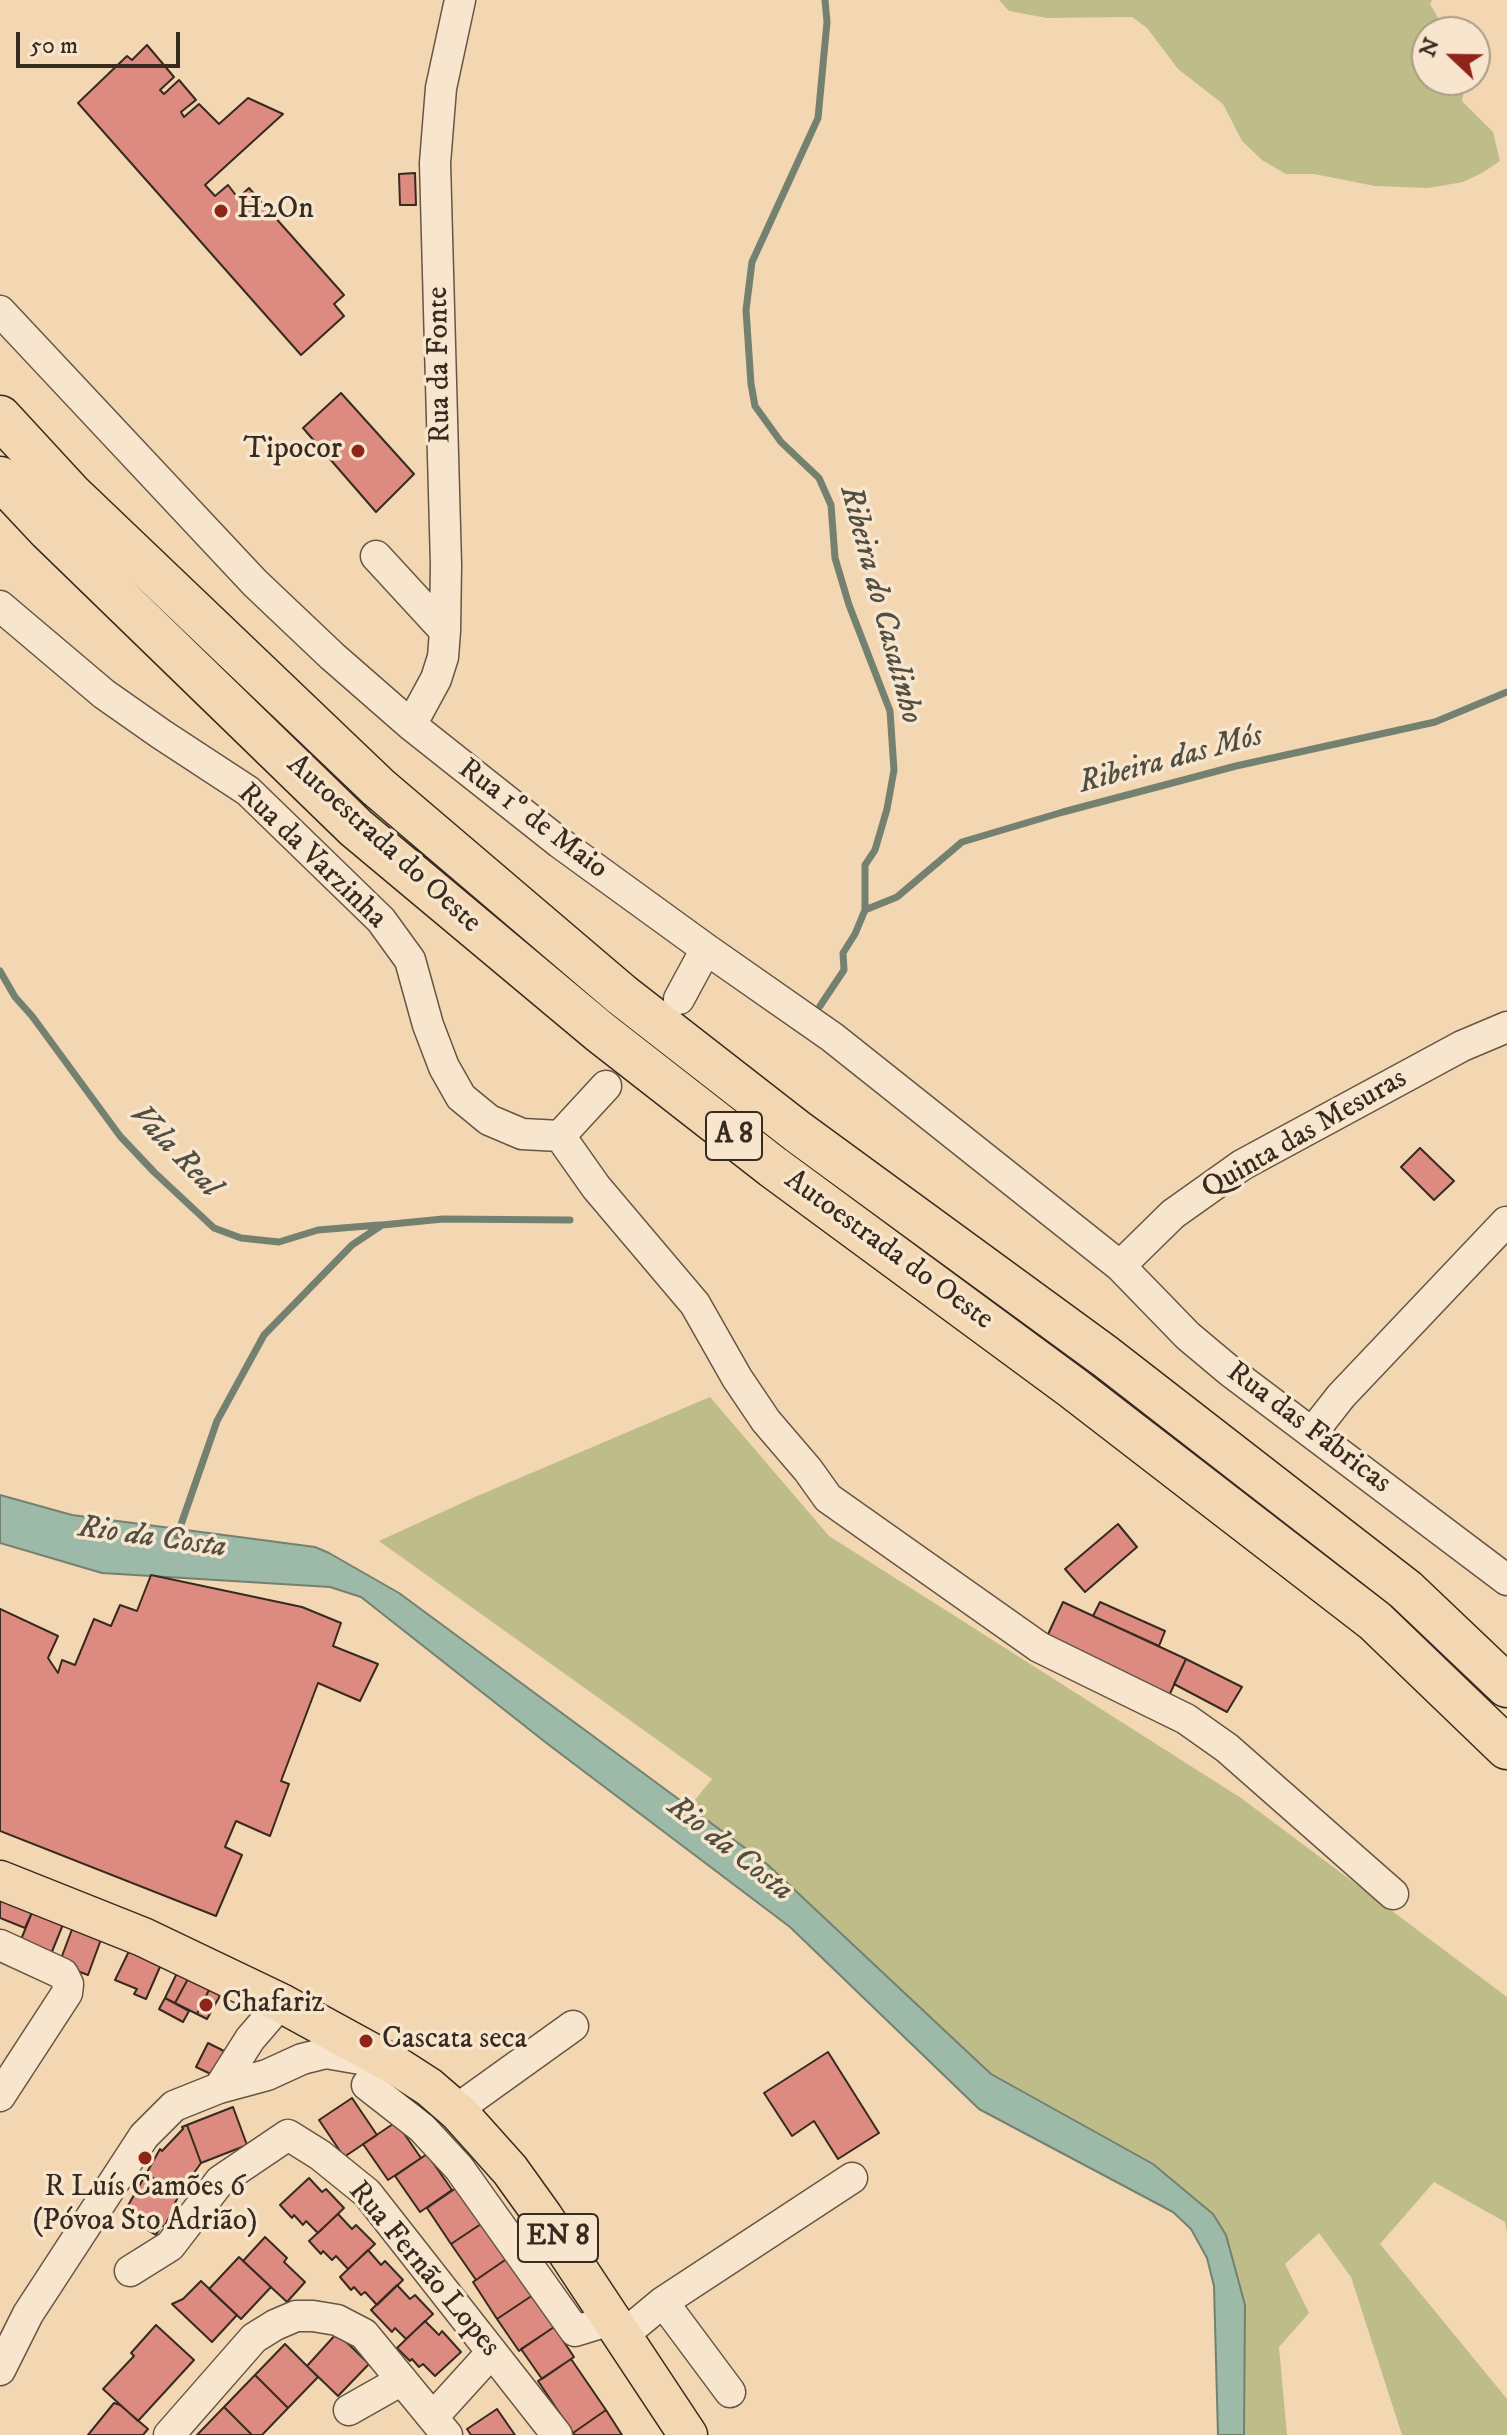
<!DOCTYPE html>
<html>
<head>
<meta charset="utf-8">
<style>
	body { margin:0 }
	#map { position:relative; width:1507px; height:2435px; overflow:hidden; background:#f2d7b2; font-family:"IM FELL DW Pica",serif }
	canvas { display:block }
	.north { position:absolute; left:1411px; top:16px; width:80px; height:80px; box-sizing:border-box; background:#f7e5cd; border:2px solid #aa9b88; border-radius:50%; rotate:292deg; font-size:22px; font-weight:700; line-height:32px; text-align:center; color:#372b20 }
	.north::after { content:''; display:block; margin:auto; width:28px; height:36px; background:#8f2418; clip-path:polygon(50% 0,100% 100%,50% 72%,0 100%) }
	.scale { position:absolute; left:16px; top:32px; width:164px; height:36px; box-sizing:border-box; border:4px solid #372b20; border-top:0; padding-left:10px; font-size:24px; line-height:28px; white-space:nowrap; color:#372b20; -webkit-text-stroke:6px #f7e5cd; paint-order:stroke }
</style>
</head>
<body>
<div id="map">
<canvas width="1507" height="2435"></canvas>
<div class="north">N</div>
<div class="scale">50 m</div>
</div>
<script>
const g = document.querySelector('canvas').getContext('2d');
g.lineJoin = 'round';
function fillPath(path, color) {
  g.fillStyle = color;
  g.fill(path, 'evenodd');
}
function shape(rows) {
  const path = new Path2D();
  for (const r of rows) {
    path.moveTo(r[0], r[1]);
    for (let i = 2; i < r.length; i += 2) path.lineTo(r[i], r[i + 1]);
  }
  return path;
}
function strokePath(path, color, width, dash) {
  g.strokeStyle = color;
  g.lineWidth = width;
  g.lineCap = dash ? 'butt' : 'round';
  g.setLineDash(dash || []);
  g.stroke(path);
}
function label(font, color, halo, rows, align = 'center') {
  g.font = font + ' "IM FELL DW Pica",serif';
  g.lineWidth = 7;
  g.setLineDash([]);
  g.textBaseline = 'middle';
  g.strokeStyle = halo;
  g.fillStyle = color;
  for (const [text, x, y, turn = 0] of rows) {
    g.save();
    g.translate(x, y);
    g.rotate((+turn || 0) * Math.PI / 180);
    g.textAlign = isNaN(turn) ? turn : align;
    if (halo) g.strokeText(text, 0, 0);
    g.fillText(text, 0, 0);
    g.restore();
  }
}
const green = shape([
	[999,0,1432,0,1430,4,1446,32,1427,32,1427,80,1466,80,1462,101,1493,132,1500,161,1482,173,1463,182,1428,188,1375,186,1314,174,1286,174,1262,160,1242,141,1223,104,1178,69,1147,28,1132,17,1047,18,1009,11],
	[710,1397,829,1536,1241,1798,1507,1997,1507,2233,1505,2222,1434,2182,1380,2244,1507,2399,1507,2435,1402,2435,1351,2277,1319,2233,1285,2264,1309,2313,1279,2347,1287,2435,1244,2435,1245,2305,1153,2164,991,2074,768,1865,689,1807,712,1779,379,1541,475,1497]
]);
const water = shape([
	[0,1495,72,1515,315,1547,329,1553,399,1593,768,1865,991,2074,1153,2164,1213,2214,1226,2235,1245,2305,1244,2435,1218,2435,1214,2286,1207,2258,1191,2229,1173,2212,979,2109,790,1927,549,1745,361,1597,330,1587,102,1573,0,1543,0,1495]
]);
const stream = shape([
	[865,910,897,897,962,842,1063,812,1236,766,1435,722,1507,692],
	[0,971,15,997,32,1016,120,1136,154,1172,214,1228,241,1238,279,1242,318,1230,379,1225],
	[820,1006,844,970,843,953,855,934,865,910,865,865,875,850,887,809,894,770,890,711,849,605,835,558,831,505,819,478,781,442,755,406,751,384,746,310,752,262,818,118,827,22,825,0],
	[177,1536,217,1421,264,1335,352,1245,382,1225,443,1219,570,1220]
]);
const building = shape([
	[147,45,174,77,160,90,164,94,179,80,196,100,181,112,184,117,199,104,219,124,248,98,283,114,205,185,215,196,228,185,238,198,249,188,344,295,334,304,344,316,301,355,78,103,127,56,132,60,147,45],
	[415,173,416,205,400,205,399,174,415,173],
	[341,393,414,474,376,512,303,428,341,393],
	[1420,1148,1454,1181,1434,1200,1401,1167,1420,1148],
	[1118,1524,1137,1547,1085,1592,1065,1569,1118,1524],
	[151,1575,302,1607,341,1623,333,1646,378,1664,360,1701,318,1683,281,1781,289,1784,270,1836,236,1821,225,1847,242,1855,216,1916,0,1831,0,1609,58,1636,48,1658,58,1673,62,1660,75,1665,94,1619,111,1626,120,1605,137,1611,151,1575],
	[1063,1602,1186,1659,1167,1700,1044,1643,1063,1602],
	[1100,1602,1165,1631,1159,1646,1093,1616,1100,1602],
	[1186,1659,1242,1687,1227,1712,1174,1684,1186,1659],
	[0,1896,33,1910,25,1928,0,1918,0,1896],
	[33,1910,64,1922,51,1954,20,1942,33,1910],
	[74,1924,103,1934,88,1975,59,1964,74,1924],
	[132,1945,163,1960,146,1999,134,1994,137,1989,115,1980,132,1945],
	[178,1971,189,1977,175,2003,165,1998,178,1971],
	[189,1977,210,1988,197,2014,175,2003,189,1977],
	[210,1988,221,1994,207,2019,197,2014,210,1988],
	[165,1998,189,2011,183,2022,159,2009,165,1998],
	[208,2043,224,2051,213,2075,196,2067,208,2043],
	[828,2052,879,2133,838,2159,814,2121,792,2136,764,2093,828,2052],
	[352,2098,377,2135,344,2157,319,2120,352,2098],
	[233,2107,247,2145,201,2163,187,2125,233,2107],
	[396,2122,421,2158,388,2180,363,2144,396,2122],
	[187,2125,201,2163,180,2193,146,2174,160,2149,162,2151,183,2129,182,2127,187,2125],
	[427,2154,452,2190,420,2212,395,2176,427,2154],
	[146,2174,180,2193,175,2203,177,2204,164,2227,162,2225,156,2235,122,2216,146,2174],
	[309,2178,322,2192,326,2189,344,2208,318,2233,306,2221,303,2225,294,2215,292,2218,280,2205,309,2178],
	[459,2186,484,2222,451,2244,427,2208,459,2186],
	[338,2214,352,2229,356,2225,375,2244,348,2269,336,2256,332,2260,323,2251,321,2254,309,2241,338,2214],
	[484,2222,508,2258,476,2280,451,2244,484,2222],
	[265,2237,287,2258,284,2262,305,2282,287,2302,243,2261,265,2237],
	[368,2250,381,2265,385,2261,403,2280,377,2305,365,2292,361,2295,354,2287,351,2290,340,2277,368,2250],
	[239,2257,271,2287,241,2319,209,2289,239,2257],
	[508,2258,533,2295,497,2319,473,2282,508,2258],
	[201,2281,237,2315,212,2342,172,2304,183,2299,201,2281],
	[397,2285,410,2299,415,2295,433,2314,406,2339,395,2328,392,2332,371,2310,397,2285],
	[533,2295,554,2327,519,2351,497,2319,533,2295],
	[425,2321,439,2335,442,2331,461,2352,435,2376,423,2364,419,2367,412,2359,410,2361,397,2348,425,2321],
	[156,2325,194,2360,138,2421,103,2389,134,2356,131,2353,156,2325],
	[554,2327,574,2357,542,2379,521,2349,554,2327],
	[337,2333,369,2364,338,2396,307,2366,337,2333],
	[285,2344,318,2377,288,2408,255,2375,285,2344],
	[571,2359,606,2410,573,2433,538,2381,571,2359],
	[255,2375,288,2408,262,2435,252,2435,224,2407,255,2375],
	[114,2403,120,2405,148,2429,143,2435,88,2435,114,2403],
	[224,2407,252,2435,197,2435,224,2407],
	[497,2409,515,2435,471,2435,467,2429,497,2409],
	[606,2410,622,2435,575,2435,573,2433,606,2410]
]);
const minor = shape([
	[0,311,255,583,332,656,411,725,560,843,706,949,832,1037,1120,1266,1188,1336,1231,1372,1507,1580],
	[376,556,445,631],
	[0,606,104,694,161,734,248,791,381,920,410,960,428,1025,444,1067,461,1097,489,1120,522,1134,560,1136],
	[411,725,436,679,443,657,445,631,446,565,435,163,441,88,460,0],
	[679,999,706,949],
	[560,1136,596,1187,695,1304,737,1378,766,1421,808,1470,828,1498,1039,1647,1186,1719,1227,1748,1393,1894],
	[560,1136,606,1086],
	[1120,1266,1173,1214,1242,1165,1462,1046,1507,1027],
	[1312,1433,1341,1396,1506,1222],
	[0,1945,63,1974,68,1984,67,1993,0,2096],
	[367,2085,422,2128,459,2168,575,2331,611,2320],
	[219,2088,250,2039,281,2003],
	[456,2110,573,2026],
	[130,2271,170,2246,220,2181,288,2135,320,2155,367,2193,557,2435],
	[663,2302,730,2392],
	[622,2336,663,2302,852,2178],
	[0,2370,28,2314,144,2136,174,2106,219,2088,267,2075,302,2059,326,2053,372,2061],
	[349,2410,402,2380],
	[433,2417,492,2352],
	[169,2435,254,2338,275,2325,296,2316,313,2316,337,2320,364,2334,447,2435]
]);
const major = shape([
	[0,1880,143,1937,281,2003,398,2067,429,2087,459,2113,510,2170,543,2216,688,2435]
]);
const highway = shape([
	[0,417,71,494,378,787,622,995,798,1132,1106,1357,1406,1590,1507,1686],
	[0,478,49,530,356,828,600,1032,773,1167,1073,1388,1375,1621,1507,1748]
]);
const markers = [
	[221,211,8,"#8f2418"],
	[358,451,8,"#8f2418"],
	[206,2005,8,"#8f2418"],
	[366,2041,8,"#8f2418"],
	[145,2158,8,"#8f2418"]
];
const shields = [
	[734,1136,56],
	[558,2238,80]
];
const shieldNames = [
	["A 8",734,1136],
	["EN 8",558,2238]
];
const poiNames = [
	["H2On",237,211],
	["Tipocor",342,451,"right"],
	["Chafariz",222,2005],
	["Cascata seca",382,2041],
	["R Luís Camões 6",145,2189,"center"],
	["(Póvoa Sto Adrião)",145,2223,"center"]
];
const streetNames = [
	["Rua da Fonte",441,365,-91],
	["Rua 1º de Maio",532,820,37],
	["Autoestrada do Oeste",383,845,42],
	["Rua da Varzinha",311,857,44],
	["Quinta das Mesuras",1305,1135,-30],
	["Autoestrada do Oeste",888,1251,36],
	["Rua das Fábricas",1308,1429,37],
	["Rua Fernão Lopes",423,2270,50]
];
const waterNames = [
	["Ribeira do Casalinho",879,605,75],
	["Ribeira das Mós",1171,761,-15],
	["Vala Real",174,1152,46],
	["Rio da Costa",152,1539,8],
	["Rio da Costa",729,1850,38]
];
fillPath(green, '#bebd89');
fillPath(water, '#9cbaa7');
strokePath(water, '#748171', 2);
strokePath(stream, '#748171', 7);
fillPath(building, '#dd8b81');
strokePath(building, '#372b20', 2);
strokePath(minor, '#665644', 33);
strokePath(major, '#372b20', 41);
strokePath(highway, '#372b20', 45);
strokePath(minor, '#f7e5cd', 30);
strokePath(major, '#f2d7b2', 38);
strokePath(highway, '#f2d7b2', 42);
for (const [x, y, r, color] of markers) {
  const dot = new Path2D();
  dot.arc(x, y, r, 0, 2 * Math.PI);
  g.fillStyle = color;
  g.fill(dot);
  strokePath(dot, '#f7e5cd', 3);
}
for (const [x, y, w] of shields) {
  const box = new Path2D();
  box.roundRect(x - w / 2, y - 24, w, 48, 6);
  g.fillStyle = '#f7e5cd';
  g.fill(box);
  strokePath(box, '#372b20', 2);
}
label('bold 28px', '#372b20', null, shieldNames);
label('30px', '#372b20', '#f7e5cd', poiNames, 'left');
label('30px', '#372b20', '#f7e5cd', streetNames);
label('italic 32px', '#504f42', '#f7e5cd', waterNames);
</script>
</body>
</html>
